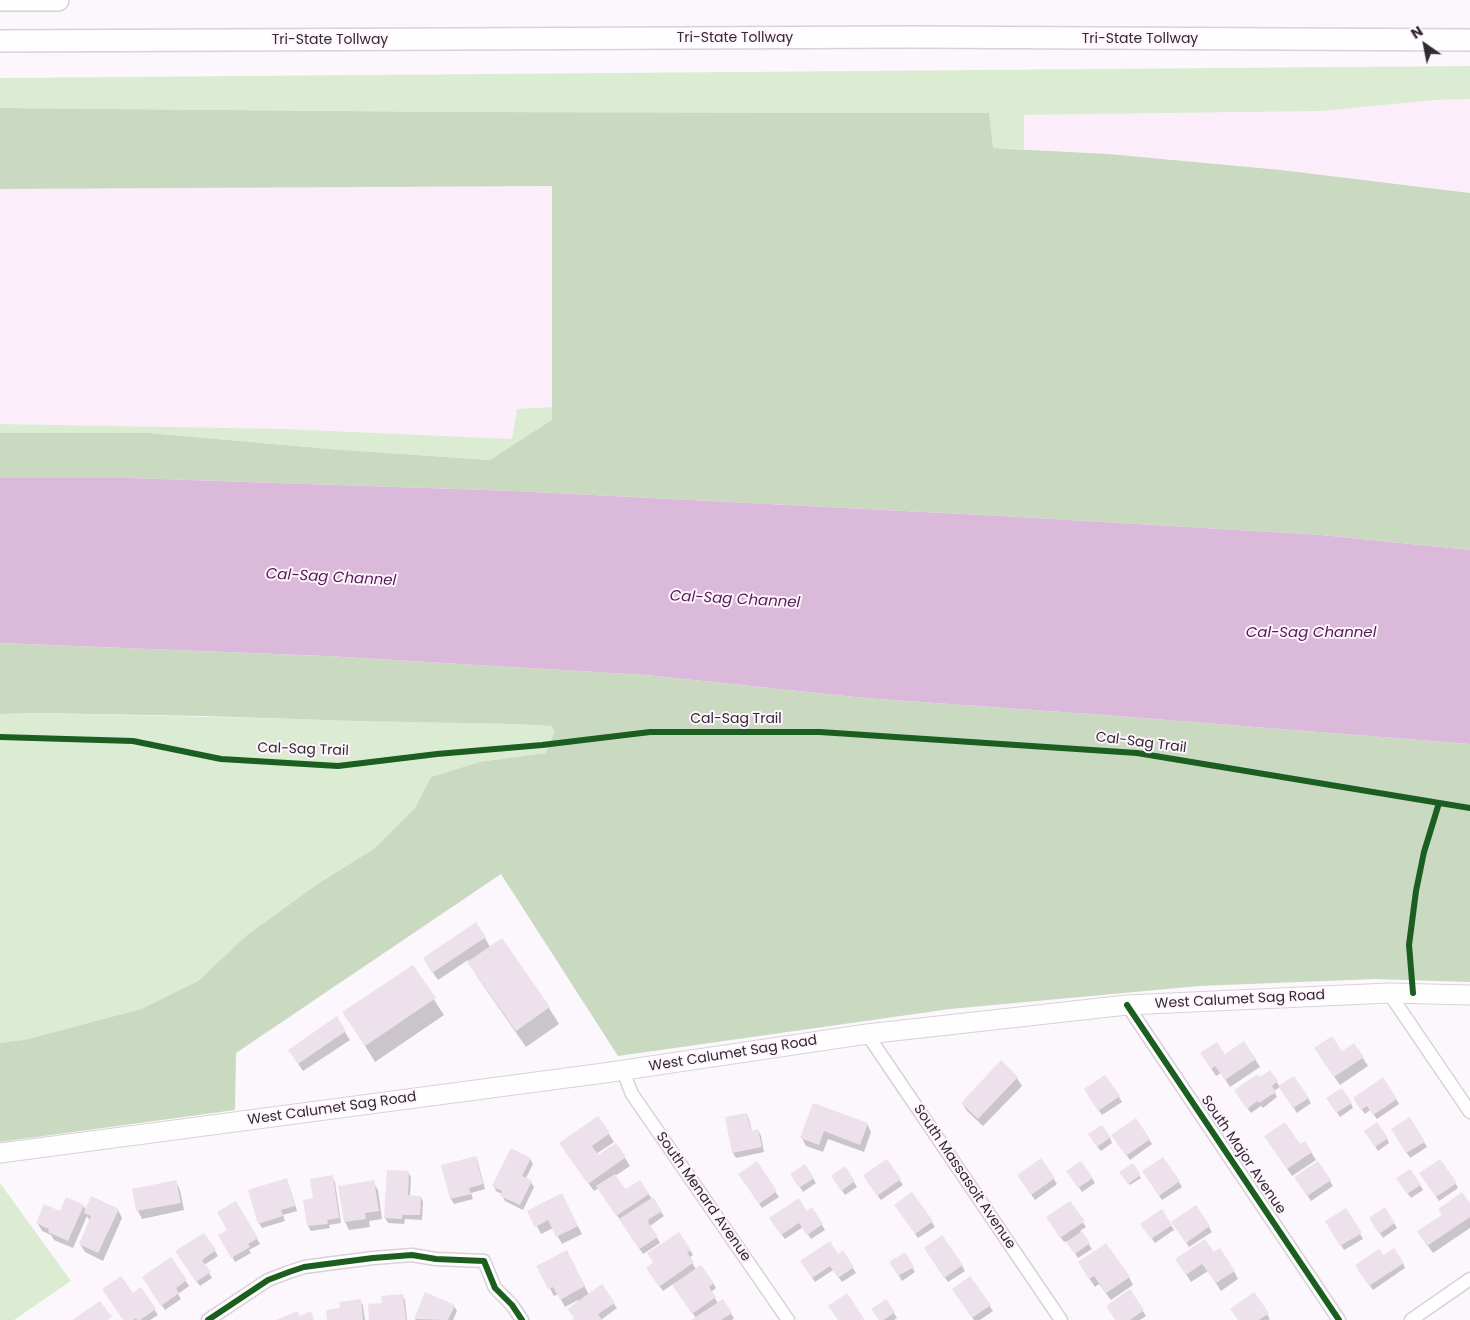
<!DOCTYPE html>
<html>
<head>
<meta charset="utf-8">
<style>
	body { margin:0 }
	#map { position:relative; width:1470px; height:1320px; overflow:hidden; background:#fcf7fc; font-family:Poppins,sans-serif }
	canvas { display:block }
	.north { position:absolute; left:1400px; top:20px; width:50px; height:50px; -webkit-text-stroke:4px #fff4fe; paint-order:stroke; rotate:327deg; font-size:14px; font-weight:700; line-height:20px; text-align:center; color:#302b30 }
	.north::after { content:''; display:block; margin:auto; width:18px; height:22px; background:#302b30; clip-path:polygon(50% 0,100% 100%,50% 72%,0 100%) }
</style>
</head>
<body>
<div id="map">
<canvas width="1470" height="1320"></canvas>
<div class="north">N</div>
</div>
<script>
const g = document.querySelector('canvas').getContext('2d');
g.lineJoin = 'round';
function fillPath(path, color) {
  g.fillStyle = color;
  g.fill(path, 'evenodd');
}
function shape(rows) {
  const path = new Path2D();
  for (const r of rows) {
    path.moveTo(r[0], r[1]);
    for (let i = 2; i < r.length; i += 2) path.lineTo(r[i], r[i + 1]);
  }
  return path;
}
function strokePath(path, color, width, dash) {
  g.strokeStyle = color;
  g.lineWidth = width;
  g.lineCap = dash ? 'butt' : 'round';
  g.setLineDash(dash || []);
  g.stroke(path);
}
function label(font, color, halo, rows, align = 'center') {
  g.font = font + ' Poppins,sans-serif';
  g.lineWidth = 4;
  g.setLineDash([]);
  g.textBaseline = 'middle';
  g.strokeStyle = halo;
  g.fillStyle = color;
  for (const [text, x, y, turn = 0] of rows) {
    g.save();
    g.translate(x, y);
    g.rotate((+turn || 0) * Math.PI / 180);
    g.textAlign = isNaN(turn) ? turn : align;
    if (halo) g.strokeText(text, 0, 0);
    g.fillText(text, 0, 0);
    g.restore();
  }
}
const built = shape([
	[1470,99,1470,193,1281,170,1108,154,1024,149,1023,115,1322,111,1435,100],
	[552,185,552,407,517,409,512,439,286,429,0,424,0,189]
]);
const green = shape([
	[1470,66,1470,99,1435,100,1322,111,1024,115,1024,149,992,148,989,113,453,112,0,108,0,78],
	[552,407,552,421,490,460,330,449,149,433,0,433,0,424,286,429,512,439,517,409],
	[36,713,513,724,552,726,554,733,547,753,479,762,431,777,415,808,375,848,319,883,247,935,198,981,141,1009,24,1040,0,1044,0,714],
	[0,1183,71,1281,14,1320,0,1320]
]);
const forest = shape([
	[0,108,453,112,989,113,993,148,1108,154,1281,170,1470,193,1470,550,1322,535,1002,516,515,491,130,478,0,478,0,433,149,433,330,449,490,460,552,420,552,186,0,189],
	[0,643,326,656,646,675,865,698,1104,715,1470,744,1470,982,1375,979,1199,986,950,1009,618,1056,501,874,236,1053,235,1110,0,1142,0,1043,24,1040,141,1009,198,981,247,935,319,883,375,848,415,808,431,777,479,762,546,753,554,733,552,726,513,724,359,721,200,716,36,713,0,714]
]);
const water = shape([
	[0,478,130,478,515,491,1002,516,1322,535,1470,550,1470,744,1104,715,865,698,646,675,326,656,0,643]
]);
const shadow = shape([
	[485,938,490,947,502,940,549,1008,559,1024,526,1047,478,978,468,960,438,980,429,967],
	[412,966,444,1015,375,1062,344,1012],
	[336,1018,350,1040,303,1071,294,1058],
	[1354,1044,1368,1066,1340,1085,1320,1056,1342,1053],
	[1225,1056,1255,1059,1260,1067,1230,1087,1221,1073,1216,1076,1207,1062],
	[1270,1072,1280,1087,1308,1098,1311,1103,1297,1113,1280,1087,1274,1091,1277,1097,1263,1108,1261,1106,1251,1113,1238,1096],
	[1017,1078,1022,1086,983,1126,967,1111,962,1103],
	[1088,1095,1119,1097,1122,1102,1102,1115],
	[1396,1099,1399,1104,1377,1119,1370,1110,1365,1114,1357,1103],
	[1331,1103,1351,1103,1353,1108,1340,1117],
	[814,1105,867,1124,871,1132,864,1152,828,1139,823,1152,806,1146,802,1138],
	[747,1114,749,1119,752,1132,758,1130,761,1136,764,1152,736,1158,733,1153],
	[598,1117,614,1142,596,1154,598,1157,616,1144,630,1166,615,1176,626,1191,640,1182,664,1216,650,1226,660,1243,643,1254,599,1188,594,1191,565,1151],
	[1410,1119,1427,1147,1410,1158,1393,1129],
	[1369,1137,1387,1138,1389,1143,1378,1151],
	[1110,1138,1112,1143,1101,1151,1092,1140],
	[1149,1139,1152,1144,1130,1160,1116,1140],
	[1270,1144,1300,1146,1311,1152,1316,1160,1292,1176],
	[476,1157,478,1162,485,1189,471,1193,473,1199,454,1204,451,1199,443,1166],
	[530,1159,533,1164,526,1178,531,1182,534,1187,523,1210,505,1201,502,1196,502,1194,496,1191,494,1186],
	[887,1160,903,1185,881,1200,867,1181],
	[1041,1160,1057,1184,1035,1200,1021,1180],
	[756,1163,779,1197,762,1208,743,1179],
	[1318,1163,1333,1186,1311,1201,1299,1183],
	[1132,1164,1141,1178,1130,1185,1121,1172],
	[805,1165,816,1183,803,1192,792,1174],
	[845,1168,857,1187,845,1195,836,1181],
	[408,1172,411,1177,410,1197,421,1197,423,1202,422,1220,405,1219,404,1224,388,1223,385,1218],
	[1071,1176,1092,1178,1095,1183,1082,1192],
	[1146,1176,1179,1182,1182,1187,1162,1200],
	[332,1177,335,1182,341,1223,329,1225,330,1228,311,1231,308,1226,305,1201,314,1200],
	[1424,1179,1456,1184,1458,1188,1439,1201],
	[286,1180,289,1185,297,1211,283,1215,285,1221,262,1228,259,1223],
	[176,1182,180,1190,184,1210,142,1219,138,1211,133,1190],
	[373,1182,378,1190,382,1219,369,1221,370,1227,349,1230,345,1222,339,1187],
	[1401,1184,1420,1185,1423,1190,1411,1198],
	[912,1193,935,1227,918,1238,899,1210],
	[236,1203,260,1244,249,1250,251,1253,235,1262,220,1235,228,1230],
	[566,1203,582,1234,562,1244,553,1228,541,1234,529,1211],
	[1070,1203,1086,1227,1080,1231,1092,1249,1078,1258,1067,1241,1064,1242,1051,1223],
	[83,1206,86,1210,118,1210,122,1218,103,1261,85,1252,80,1244,90,1221,87,1216,73,1248,54,1240,51,1235,42,1231,37,1222,61,1213],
	[1470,1206,1470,1228,1433,1253,1424,1240],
	[812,1209,825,1230,811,1239,803,1227,785,1239,774,1224,807,1212],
	[1346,1210,1363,1239,1344,1250,1327,1222],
	[1373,1223,1394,1223,1397,1228,1383,1238],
	[1171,1225,1174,1230,1155,1243,1145,1229],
	[1176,1227,1209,1227,1212,1232,1189,1247],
	[690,1250,693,1255,689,1258,696,1269,713,1283,716,1288,711,1292,718,1303,722,1301,734,1318,732,1320,693,1320,696,1318,673,1284,663,1291,650,1273],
	[215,1251,218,1256,204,1265,212,1278,200,1286,179,1257],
	[842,1252,856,1273,842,1282,833,1270,815,1282,805,1267,838,1255],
	[928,1253,962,1266,965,1271,948,1282],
	[1213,1253,1234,1271,1238,1279,1221,1291,1208,1271,1191,1282,1182,1268],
	[904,1254,915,1272,902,1281,891,1263],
	[1383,1256,1403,1263,1405,1268,1373,1290,1359,1271],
	[171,1259,189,1286,178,1294,181,1299,165,1310,146,1282],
	[571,1260,589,1295,614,1304,617,1308,601,1320,574,1320,579,1302,578,1300,565,1307,558,1294,554,1296,538,1266],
	[1084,1271,1129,1277,1133,1285,1111,1300,1099,1284,1095,1287],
	[970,1278,993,1311,980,1320,974,1320,956,1294],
	[140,1289,158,1315,150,1320,124,1320,132,1294],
	[1130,1291,1146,1316,1140,1320,1116,1320],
	[402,1295,405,1300,407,1320,371,1320,383,1304],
	[360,1300,363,1306,365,1320,328,1320,341,1309],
	[886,1301,897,1318,894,1320,880,1320],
	[454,1306,457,1311,453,1320,416,1320,415,1319],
	[1267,1314,1270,1319,1268,1320,1238,1320]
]);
const building = shape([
	[476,922,486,937,432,973,423,958],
	[502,938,550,1007,516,1031,467,962],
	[413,965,436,998,365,1046,342,1012],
	[337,1016,346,1031,298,1064,288,1050],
	[1332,1036,1342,1051,1354,1043,1364,1057,1334,1077,1314,1048],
	[1244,1041,1256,1059,1225,1080,1215,1066,1211,1069,1200,1053,1217,1042,1225,1054],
	[1001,1060,1018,1077,978,1119,961,1103],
	[1270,1070,1278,1081,1272,1086,1276,1092,1259,1103,1257,1101,1247,1109,1234,1090,1258,1074,1260,1077],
	[1105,1075,1120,1096,1098,1111,1084,1089],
	[1294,1076,1309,1098,1293,1108,1278,1086],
	[1383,1077,1397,1099,1373,1115,1367,1106,1361,1110,1353,1098],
	[1342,1088,1352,1103,1336,1113,1326,1098],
	[813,1103,868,1123,860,1145,824,1131,819,1145,800,1138],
	[747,1113,751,1131,758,1129,762,1147,732,1153,725,1117],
	[598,1116,610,1133,592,1146,598,1155,616,1143,626,1157,588,1184,559,1143],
	[1410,1117,1425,1142,1406,1153,1391,1129],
	[1136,1118,1150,1139,1126,1156,1111,1135],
	[1285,1122,1300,1144,1305,1141,1312,1152,1287,1169,1264,1136],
	[1377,1122,1388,1138,1375,1147,1364,1131],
	[1102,1125,1111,1137,1097,1147,1088,1134],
	[511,1148,531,1158,522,1176,532,1181,520,1205,500,1196,502,1191,492,1186],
	[476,1156,483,1184,469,1188,471,1194,450,1199,441,1165],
	[1163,1157,1180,1181,1159,1196,1142,1171],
	[1041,1158,1055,1178,1031,1195,1017,1175],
	[887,1159,901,1179,877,1196,863,1175],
	[1440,1159,1457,1183,1436,1197,1419,1173],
	[757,1161,777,1191,759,1204,738,1174],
	[1081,1161,1093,1178,1078,1188,1066,1171],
	[1318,1161,1331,1180,1307,1196,1294,1177],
	[1133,1163,1141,1175,1128,1184,1119,1172],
	[805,1164,814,1178,799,1188,790,1174],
	[845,1166,855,1181,841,1191,831,1176],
	[1410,1169,1421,1185,1407,1194,1396,1178],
	[387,1170,409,1171,408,1195,421,1196,420,1215,402,1215,402,1219,384,1218],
	[615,1174,624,1188,625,1187,626,1189,640,1180,649,1194,616,1216,596,1186],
	[333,1175,339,1218,327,1220,328,1224,307,1226,303,1200,313,1198,310,1179],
	[287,1178,295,1206,281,1210,283,1216,258,1224,248,1190],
	[176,1180,181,1203,136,1211,132,1189],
	[374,1180,379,1211,365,1213,366,1219,344,1222,338,1186],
	[912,1192,933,1221,915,1234,894,1205],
	[1462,1192,1470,1203,1470,1217,1427,1246,1417,1231,1442,1215,1438,1209],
	[562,1193,578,1226,556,1237,548,1220,535,1227,527,1211],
	[91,1196,119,1209,98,1253,79,1244,91,1216,84,1213],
	[66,1197,84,1205,68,1241,48,1232,49,1229,36,1223,44,1204,60,1211],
	[653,1197,662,1211,648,1220,649,1222,648,1222,658,1237,639,1249,619,1219],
	[799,1198,807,1211,812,1207,823,1224,807,1235,799,1223,781,1235,769,1218],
	[236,1201,258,1238,248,1244,250,1247,231,1258,218,1235,227,1230,217,1212],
	[1070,1201,1085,1221,1060,1238,1046,1217],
	[1196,1205,1210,1226,1186,1243,1171,1222],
	[1385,1207,1395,1223,1379,1234,1369,1218],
	[1346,1208,1362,1233,1340,1246,1325,1221],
	[1162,1209,1172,1225,1151,1239,1140,1224],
	[1082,1231,1090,1243,1075,1254,1066,1242],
	[679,1232,691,1250,687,1253,694,1262,659,1287,646,1268,653,1262,647,1253],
	[204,1233,216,1250,202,1260,211,1272,196,1282,175,1251],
	[942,1235,963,1265,944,1278,924,1248],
	[1205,1239,1214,1252,1220,1248,1235,1271,1216,1283,1202,1264,1186,1275,1175,1259],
	[830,1241,838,1254,843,1250,854,1267,838,1278,830,1266,812,1278,800,1261],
	[1106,1243,1130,1277,1106,1293,1094,1276,1089,1279,1078,1262],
	[1394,1248,1404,1263,1369,1286,1355,1265,1379,1249,1383,1255],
	[567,1250,585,1286,560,1300,553,1287,548,1289,536,1266],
	[905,1252,914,1267,898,1276,889,1262],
	[171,1257,187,1280,176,1288,179,1293,161,1306,142,1277],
	[701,1265,714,1283,709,1287,716,1297,692,1314,672,1285],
	[121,1276,133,1293,141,1287,156,1309,140,1320,137,1320,136,1318,133,1320,123,1320,102,1289],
	[970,1276,991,1305,972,1318,952,1289],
	[602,1284,615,1303,598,1314,602,1320,571,1320,574,1318,567,1309],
	[1130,1289,1144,1310,1130,1320,1115,1320,1106,1306],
	[425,1292,455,1305,448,1320,414,1319],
	[1254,1292,1269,1313,1259,1320,1238,1320,1230,1309],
	[847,1293,865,1320,838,1320,828,1306],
	[403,1294,406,1320,369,1320,368,1304,382,1303,381,1296],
	[361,1299,363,1320,327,1320,326,1310,340,1308,339,1302],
	[723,1299,732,1313,721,1320,691,1320],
	[886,1299,895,1312,884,1320,879,1320,871,1309],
	[100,1301,112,1317,108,1320,72,1320],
	[298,1311,300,1316,311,1311,314,1320,276,1320]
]);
const minor = shape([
	[1389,993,1470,1112],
	[1127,1005,1339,1320],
	[867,1034,1061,1320],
	[623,1071,632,1094,788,1320],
	[208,1320,268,1280,289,1272,304,1267,342,1262,373,1258,412,1255,436,1259,484,1261,495,1288,512,1305,522,1320],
	[1411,1320,1470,1279]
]);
const primary = shape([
	[0,1153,604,1073,867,1034,1127,1005,1389,993,1470,995]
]);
const motorway = shape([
	[0,0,58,0],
	[0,41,911,37,1470,40]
]);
const cycleway = shape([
	[0,737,133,741,221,759,338,766,437,754,542,745,650,732,820,732,1137,753,1470,808],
	[1413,993,1409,945,1416,891,1424,852,1439,803],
	[1127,1005,1339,1320],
	[208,1320,268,1280,289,1272,304,1267,342,1262,373,1258,412,1255,436,1259,484,1261,495,1288,512,1305,522,1320]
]);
const streetNames = [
	["Tri-State Tollway",735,38],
	["Tri-State Tollway",1140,39],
	["Tri-State Tollway",330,40],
	["Cal-Sag Trail",736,719],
	["Cal-Sag Trail",1141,743,7],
	["Cal-Sag Trail",303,750,2],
	["West Calumet Sag Road",1240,1000,-3],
	["West Calumet Sag Road",733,1054,-9],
	["West Calumet Sag Road",332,1109,-8],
	["South Major Avenue",1243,1155,56],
	["South Massasoit Avenue",964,1177,56],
	["South Menard Avenue",703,1197,55]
];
const waterNames = [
	["Cal-Sag Channel",331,578,3],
	["Cal-Sag Channel",735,600,3],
	["Cal-Sag Channel",1311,633]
];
fillPath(built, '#fbeefa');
fillPath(green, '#dbecd3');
fillPath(forest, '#c9dac0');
fillPath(water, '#dbb9da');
fillPath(shadow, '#0003');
fillPath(building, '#ede1ec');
strokePath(minor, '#d7d2d7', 15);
strokePath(primary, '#d7d2d7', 21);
strokePath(motorway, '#d7d2d7', 24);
strokePath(minor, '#fffeff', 12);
strokePath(primary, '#fffeff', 19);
strokePath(motorway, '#fffeff', 21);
strokePath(cycleway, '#1b5e20', 6);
label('14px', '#302b30', '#fff4fe', streetNames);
label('italic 15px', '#521b52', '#fff4fe', waterNames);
</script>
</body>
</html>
